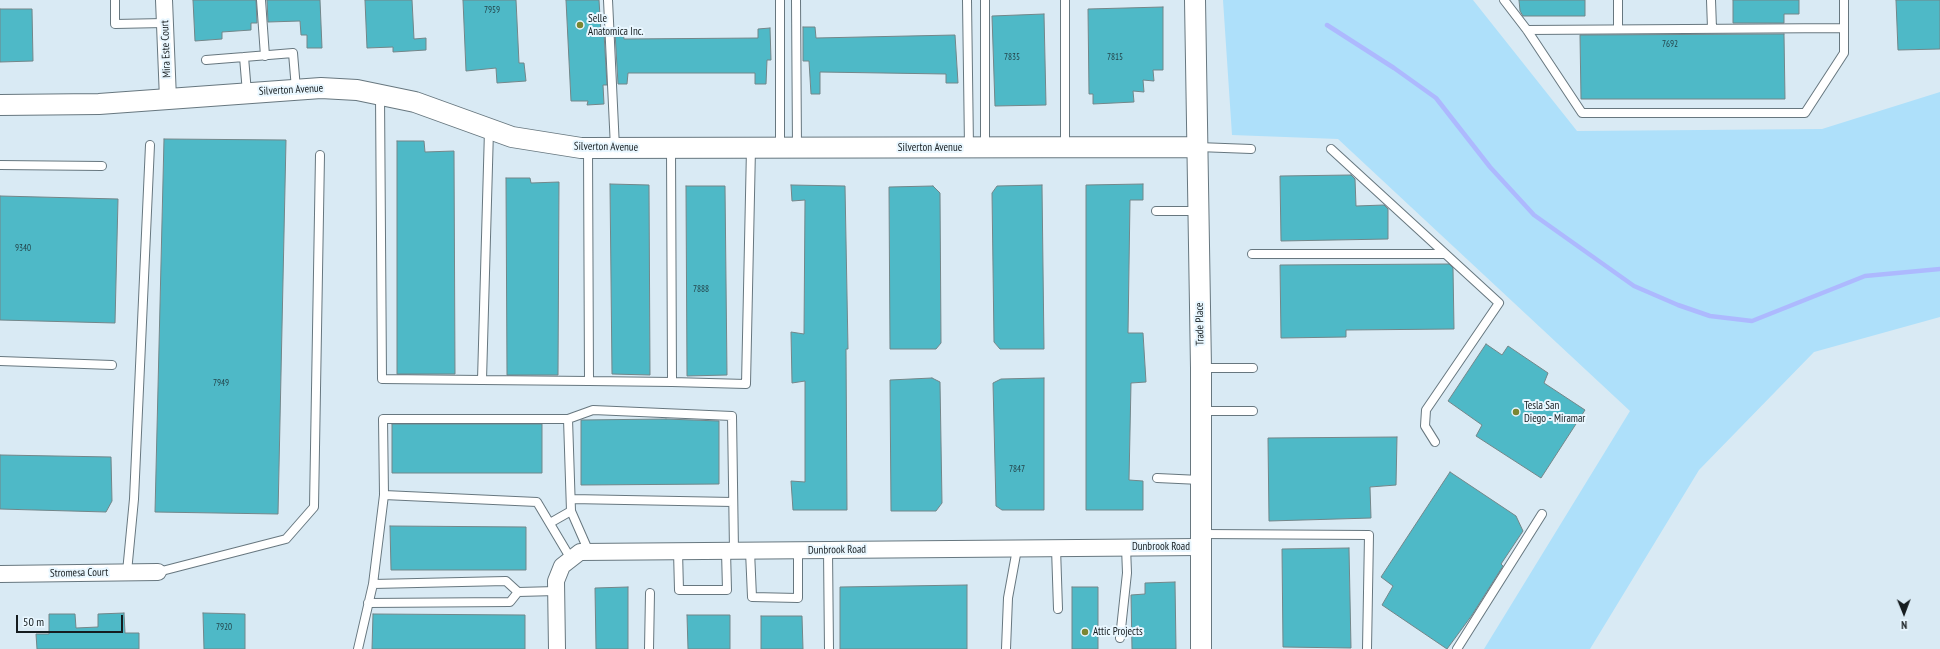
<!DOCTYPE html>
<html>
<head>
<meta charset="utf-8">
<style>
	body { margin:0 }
	#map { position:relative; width:1940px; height:649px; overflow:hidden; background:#d9eaf4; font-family:"PT Sans Narrow",sans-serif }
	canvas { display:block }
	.north { position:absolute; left:1884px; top:593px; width:40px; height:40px; -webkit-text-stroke:3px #e9f7ff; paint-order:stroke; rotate:179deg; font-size:11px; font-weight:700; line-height:16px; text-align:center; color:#151c1f }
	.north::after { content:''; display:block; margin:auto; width:14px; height:18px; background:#151c1f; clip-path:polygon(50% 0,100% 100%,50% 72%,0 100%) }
	.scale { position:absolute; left:16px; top:615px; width:107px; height:18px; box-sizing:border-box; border:2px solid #151c1f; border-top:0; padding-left:5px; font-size:12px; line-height:14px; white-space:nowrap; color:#151c1f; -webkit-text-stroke:3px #e9f7ff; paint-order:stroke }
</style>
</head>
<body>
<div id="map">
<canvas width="1940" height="649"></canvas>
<div class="north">N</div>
<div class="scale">50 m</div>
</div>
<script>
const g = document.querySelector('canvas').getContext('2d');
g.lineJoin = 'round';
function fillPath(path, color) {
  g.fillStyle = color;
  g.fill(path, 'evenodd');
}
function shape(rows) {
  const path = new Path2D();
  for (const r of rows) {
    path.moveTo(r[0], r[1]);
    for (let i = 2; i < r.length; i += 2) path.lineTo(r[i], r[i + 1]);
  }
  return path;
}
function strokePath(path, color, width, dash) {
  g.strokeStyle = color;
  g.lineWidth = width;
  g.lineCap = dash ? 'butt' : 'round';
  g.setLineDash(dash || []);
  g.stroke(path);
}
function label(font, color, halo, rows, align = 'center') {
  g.font = font + ' "PT Sans Narrow",sans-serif';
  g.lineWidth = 4;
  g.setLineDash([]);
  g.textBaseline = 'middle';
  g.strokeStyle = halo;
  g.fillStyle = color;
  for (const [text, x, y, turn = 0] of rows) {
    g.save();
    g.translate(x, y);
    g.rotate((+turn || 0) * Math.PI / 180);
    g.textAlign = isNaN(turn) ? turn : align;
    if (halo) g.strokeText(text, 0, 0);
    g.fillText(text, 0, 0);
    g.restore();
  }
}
const green = shape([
	[1223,0,1473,0,1577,131,1822,129,1940,92,1940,317,1814,352,1699,470,1590,649,1484,649,1630,411,1338,139,1232,135]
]);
const stream = shape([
	[1327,25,1394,68,1436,98,1490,167,1534,215,1634,286,1678,305,1710,316,1752,321,1865,276,1940,269]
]);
const building = shape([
	[193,0,256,0,257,23,251,23,251,30,222,32,222,39,195,41,193,0],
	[267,0,320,0,322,48,307,48,307,35,301,35,300,21,268,22,267,0],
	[365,0,412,0,414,39,426,38,426,50,393,52,393,47,367,48,365,0],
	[463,0,516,0,519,63,524,63,526,81,497,83,496,68,466,71,463,0],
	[566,0,599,0,601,33,604,33,607,85,603,85,604,104,587,105,588,101,571,101,566,0],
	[1519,0,1585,0,1585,16,1523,16,1520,11,1519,0],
	[1733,0,1799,0,1799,14,1784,14,1784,23,1733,23,1733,0],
	[1896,0,1940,0,1940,49,1898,50,1896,0],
	[1163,7,1163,70,1153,70,1154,81,1143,80,1144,92,1133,91,1134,102,1093,104,1093,94,1089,94,1088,9,1163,7],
	[0,9,32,9,33,61,0,62,0,9],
	[1044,14,1046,105,995,106,992,16,1044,14],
	[803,27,815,27,816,38,955,35,958,83,946,83,946,74,820,72,820,94,811,94,809,61,803,61,803,27],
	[770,28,771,60,767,60,766,84,755,84,755,73,628,73,627,84,618,84,615,32,623,32,624,39,758,38,758,29,770,28],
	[1784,34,1785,99,1581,99,1580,35,1784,34],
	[164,139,286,140,278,514,155,512,164,139],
	[397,141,424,141,425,152,454,151,455,374,397,374,397,141],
	[1351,175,1355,179,1356,206,1384,205,1388,209,1388,239,1281,241,1280,176,1351,175],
	[506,178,530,178,531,183,559,182,558,375,507,375,506,178],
	[610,184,649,185,650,375,612,374,610,184],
	[1143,184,1143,200,1130,200,1128,333,1143,333,1146,382,1131,383,1129,480,1143,481,1143,510,1086,510,1086,185,1143,184],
	[791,185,845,186,848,349,846,349,847,510,793,510,791,481,805,482,805,381,792,383,791,332,804,334,805,200,792,201,791,185],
	[1042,185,1044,349,1000,349,994,342,992,193,997,186,1042,185],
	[686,186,725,186,727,375,687,376,686,186],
	[933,186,940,193,941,343,936,349,890,349,889,187,933,186],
	[0,196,118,199,115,323,0,320,0,196],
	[1449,264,1453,268,1454,329,1346,330,1346,337,1281,338,1280,265,1449,264],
	[1486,344,1502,355,1508,346,1548,373,1544,383,1585,410,1541,478,1476,436,1482,425,1448,401,1486,344],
	[932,378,940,382,942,503,936,511,891,511,890,380,932,378],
	[1044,378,1044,510,1002,510,996,506,993,383,1001,379,1044,378],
	[666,419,719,421,719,484,581,485,581,420,666,419],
	[392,424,542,424,542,473,392,473,392,424],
	[1397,437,1396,485,1370,487,1371,518,1269,521,1268,438,1397,437],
	[0,455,111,457,112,501,106,512,0,509,0,455],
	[1450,472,1516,516,1523,531,1501,564,1503,566,1472,615,1447,649,1382,605,1393,586,1381,577,1450,472],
	[390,526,526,527,526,570,391,570,390,526],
	[1349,548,1351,648,1283,647,1282,549,1349,548],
	[1175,582,1176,649,1132,649,1131,595,1145,594,1145,583,1175,582],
	[967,585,967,649,840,649,840,587,967,585],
	[628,587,628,649,596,649,595,588,628,587],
	[1072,587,1098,587,1098,649,1072,649,1072,587],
	[124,613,125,633,139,633,139,649,37,649,36,634,49,634,49,614,75,614,76,628,98,627,98,614,124,613],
	[203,613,245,614,245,649,204,649,203,613],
	[373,614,525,615,525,649,372,649,373,614],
	[687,615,730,615,730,649,688,649,687,615],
	[761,616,802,616,803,649,761,649,761,616]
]);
const service = shape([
	[115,0,115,24,164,23],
	[261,0,265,56],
	[608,0,615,148],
	[780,0,780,147],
	[796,0,797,147],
	[967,0,969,147],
	[985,0,985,147],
	[1504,0,1527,30,1582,113,1805,113,1844,53,1844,0],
	[1711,0,1712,28],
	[1618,29,1618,0],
	[1527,30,1844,28],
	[206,60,244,57],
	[247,93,244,57,293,53,296,89],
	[380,95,382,379,482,380],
	[489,130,482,380,589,381,588,148],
	[1065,147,1065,0],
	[1198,147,1251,149],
	[671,148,672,382,746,384,751,148],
	[1331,149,1499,303,1426,410,1425,426,1435,442],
	[0,165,102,166],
	[1156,211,1198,211],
	[1252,254,1445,254],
	[0,361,112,365],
	[1201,368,1253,368],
	[589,381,672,382],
	[1201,411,1253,411],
	[568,419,593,410,732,416,734,551],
	[1157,478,1200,480],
	[384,495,537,502,571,559],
	[571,499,733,502],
	[550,523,571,511],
	[1202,534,1369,535,1367,649],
	[1056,548,1058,609],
	[828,550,829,649],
	[678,551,679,590,727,590,726,551],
	[750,551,752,597,798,598,798,550],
	[127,572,134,499,150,145],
	[158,572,286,539,314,507,320,155],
	[518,592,556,591],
	[368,603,510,602,518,592,506,581,373,584],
	[1120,638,1127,573,1126,547],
	[358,649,373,584,384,495,383,419,568,419,571,511,589,552],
	[649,649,650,593],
	[1006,649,1008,598,1017,549],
	[1457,649,1542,514]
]);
const minor = shape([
	[164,0,168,99],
	[0,574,158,572],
	[557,649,556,581,562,566,580,552,1201,547]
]);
const tertiary = shape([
	[1195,0,1201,368,1201,649],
	[0,105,99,104,321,88,357,90,415,102,512,137,581,148,1197,147]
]);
const markers = [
	[580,25,4,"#7b8632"],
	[1516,412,4,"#7b8632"],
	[1085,632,4,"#7b8632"]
];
const numberNames = [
	["7959",492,10],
	["7692",1670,44],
	["7835",1012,57],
	["7815",1115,57],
	["9340",23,248],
	["7888",701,289],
	["7949",221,383],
	["7847",1017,469],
	["7920",224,627]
];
const poiNames = [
	["Selle",588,19],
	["Anatomica Inc.",588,32],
	["Tesla San",1524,406],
	["Diego - Miramar",1524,419],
	["Attic Projects",1093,632]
];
const streetNames = [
	["Mira Este Court",166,49,-92],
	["Silverton Avenue",291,90,-3],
	["Silverton Avenue",606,147,1],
	["Silverton Avenue",930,148],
	["Trade Place",1200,324,-91],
	["Dunbrook Road",1161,547],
	["Dunbrook Road",837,550,-1],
	["Stromesa Court",79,573,-1]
];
fillPath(green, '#aee0fa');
strokePath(stream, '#adb9fe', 4.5);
fillPath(building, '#4eb9c7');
strokePath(building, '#738689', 1);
strokePath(service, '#67777f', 10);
strokePath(minor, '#67777f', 18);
strokePath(tertiary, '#67777f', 22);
strokePath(service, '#fff', 8);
strokePath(minor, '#fff', 16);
strokePath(tertiary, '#fff', 20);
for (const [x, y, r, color] of markers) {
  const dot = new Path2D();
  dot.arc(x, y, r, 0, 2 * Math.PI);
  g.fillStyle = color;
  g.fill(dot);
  strokePath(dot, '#e9f7ff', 1.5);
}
label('9px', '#234349', null, numberNames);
label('11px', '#151c1f', '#e9f7ff', poiNames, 'left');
label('11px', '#151c1f', '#e9f7ff', streetNames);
</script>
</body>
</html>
